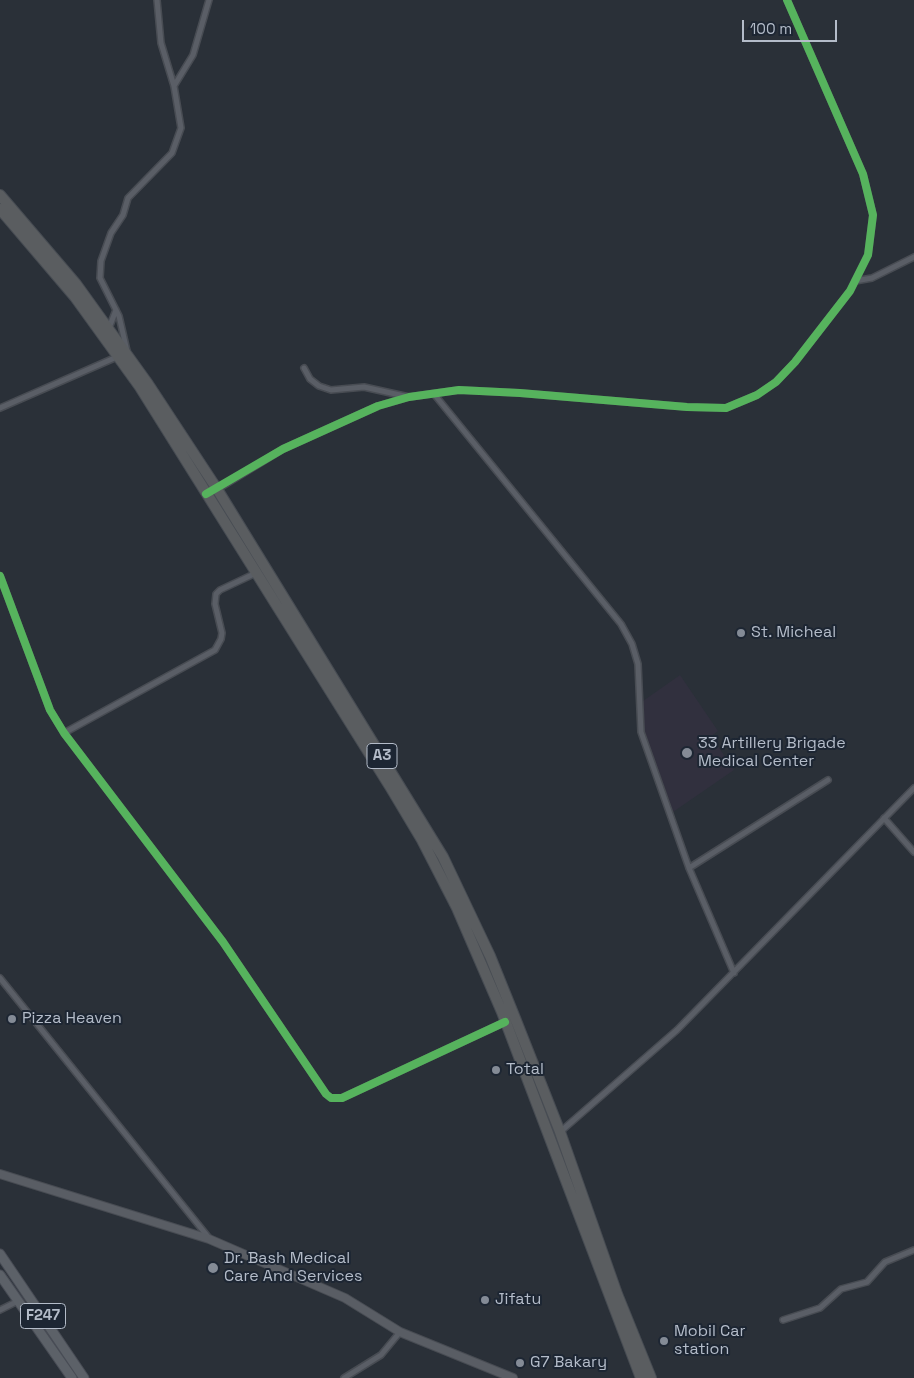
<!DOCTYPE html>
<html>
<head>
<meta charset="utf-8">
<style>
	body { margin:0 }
	#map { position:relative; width:914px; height:1378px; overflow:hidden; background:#2a3038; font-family:"Space Grotesk",sans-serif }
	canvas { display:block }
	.scale { position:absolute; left:742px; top:20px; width:95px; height:22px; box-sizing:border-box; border:2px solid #b4bcc9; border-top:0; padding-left:6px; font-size:15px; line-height:18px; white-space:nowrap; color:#b4bcc9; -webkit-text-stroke:4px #1d2633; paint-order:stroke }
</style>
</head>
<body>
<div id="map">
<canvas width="914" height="1378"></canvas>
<div class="scale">100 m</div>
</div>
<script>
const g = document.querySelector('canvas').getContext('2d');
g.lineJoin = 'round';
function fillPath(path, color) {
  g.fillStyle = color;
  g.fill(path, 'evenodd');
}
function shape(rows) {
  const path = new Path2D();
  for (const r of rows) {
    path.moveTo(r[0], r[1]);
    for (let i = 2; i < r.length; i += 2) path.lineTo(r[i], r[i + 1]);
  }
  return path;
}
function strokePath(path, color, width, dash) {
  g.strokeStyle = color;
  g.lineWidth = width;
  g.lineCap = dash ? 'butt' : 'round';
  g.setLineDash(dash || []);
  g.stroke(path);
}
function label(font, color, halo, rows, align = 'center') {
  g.font = font + ' "Space Grotesk",sans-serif';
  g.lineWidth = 4;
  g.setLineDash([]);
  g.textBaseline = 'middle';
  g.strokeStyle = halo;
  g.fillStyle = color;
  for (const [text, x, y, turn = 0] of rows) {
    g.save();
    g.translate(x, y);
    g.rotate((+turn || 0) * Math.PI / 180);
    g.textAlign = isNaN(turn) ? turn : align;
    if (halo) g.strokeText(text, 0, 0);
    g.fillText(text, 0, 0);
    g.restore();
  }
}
const medical = shape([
	[680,675,718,731,711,736,734,770,673,812,643,729,643,701]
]);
const street = shape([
	[174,86,193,55,209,0],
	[855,281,872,278,914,257],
	[109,328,116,310],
	[127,351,119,316,100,278,101,261,111,233,123,215,128,198,172,153,181,128,174,86,161,43,157,0],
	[304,368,310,379,319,386,331,390,364,387,409,397],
	[434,394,621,624,632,644,638,664,641,732,689,868,734,973],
	[0,408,119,356],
	[216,490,283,449,378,406,409,397,459,390,520,393,687,407,726,408,757,395,776,382,795,362,850,291,868,255,873,215,863,174,787,0],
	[0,576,50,710,64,733,223,942,326,1094,331,1098,342,1098,505,1022],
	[64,733,215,650,221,639,222,633,215,604,216,594,220,590,256,573],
	[884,818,914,852],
	[689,868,828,780],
	[0,978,209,1238],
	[560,1132,677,1030,914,788],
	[0,1310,18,1301],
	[783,1320,820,1308,841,1289,867,1282,885,1262,914,1250],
	[344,1378,381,1355,400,1332]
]);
const secondary = shape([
	[0,1174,209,1239,345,1298,400,1332,513,1378]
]);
const primary = shape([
	[0,1254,84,1378],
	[0,1275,72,1378]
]);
const highway = shape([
	[0,195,76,284,148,384,217,489,443,857,490,956,515,1018,560,1132,617,1294,651,1378],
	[0,209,75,297,140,387,391,788,422,840,457,908,502,1012,641,1378]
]);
const cycleway = shape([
	[206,494,283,449,378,406,409,397,459,390,520,393,687,407,726,408,757,395,776,382,795,362,850,291,868,255,873,215,863,174,787,0],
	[0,576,50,710,64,733,223,942,326,1094,331,1098,342,1098,505,1022]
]);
const markers = [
	[741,633,5,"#848b96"],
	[687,753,6,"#848b96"],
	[12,1019,5,"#848b96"],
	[496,1070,5,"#848b96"],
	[213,1268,6,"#848b96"],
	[485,1300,5,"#848b96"],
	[664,1341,5,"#848b96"],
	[520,1363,5,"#848b96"]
];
const shields = [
	[382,756,30],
	[43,1316,45]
];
const shieldNames = [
	["A3",382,756],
	["F247",43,1316]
];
const poiNames = [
	["St. Micheal",751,633],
	["33 Artillery Brigade",698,744],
	["Medical Center",698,762],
	["Pizza Heaven",22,1019],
	["Total",506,1070],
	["Dr. Bash Medical",224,1259],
	["Care And Services",224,1277],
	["Jifatu",495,1300],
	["Mobil Car",674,1332],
	["station",674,1350],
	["G7 Bakary",530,1363]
];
fillPath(medical, '#31303e');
strokePath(street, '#484c53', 8);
strokePath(secondary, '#484c53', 10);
strokePath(primary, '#484c55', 11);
strokePath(highway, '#474c53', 12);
strokePath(street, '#5a5e66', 5);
strokePath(secondary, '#595d64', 8);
strokePath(primary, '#5c6168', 9);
strokePath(highway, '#5a5d60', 10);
strokePath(cycleway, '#56b35d', 8);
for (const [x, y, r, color] of markers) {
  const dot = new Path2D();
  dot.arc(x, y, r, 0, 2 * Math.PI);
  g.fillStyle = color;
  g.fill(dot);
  strokePath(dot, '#1d2633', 2);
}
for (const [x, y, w] of shields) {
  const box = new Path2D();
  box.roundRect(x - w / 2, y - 12.5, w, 25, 4);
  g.fillStyle = '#1d2633';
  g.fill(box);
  strokePath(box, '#b4bcc9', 1);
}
label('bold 15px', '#b4bcc9', null, shieldNames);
label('16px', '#b4bcc9', '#1d2633', poiNames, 'left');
</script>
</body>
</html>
